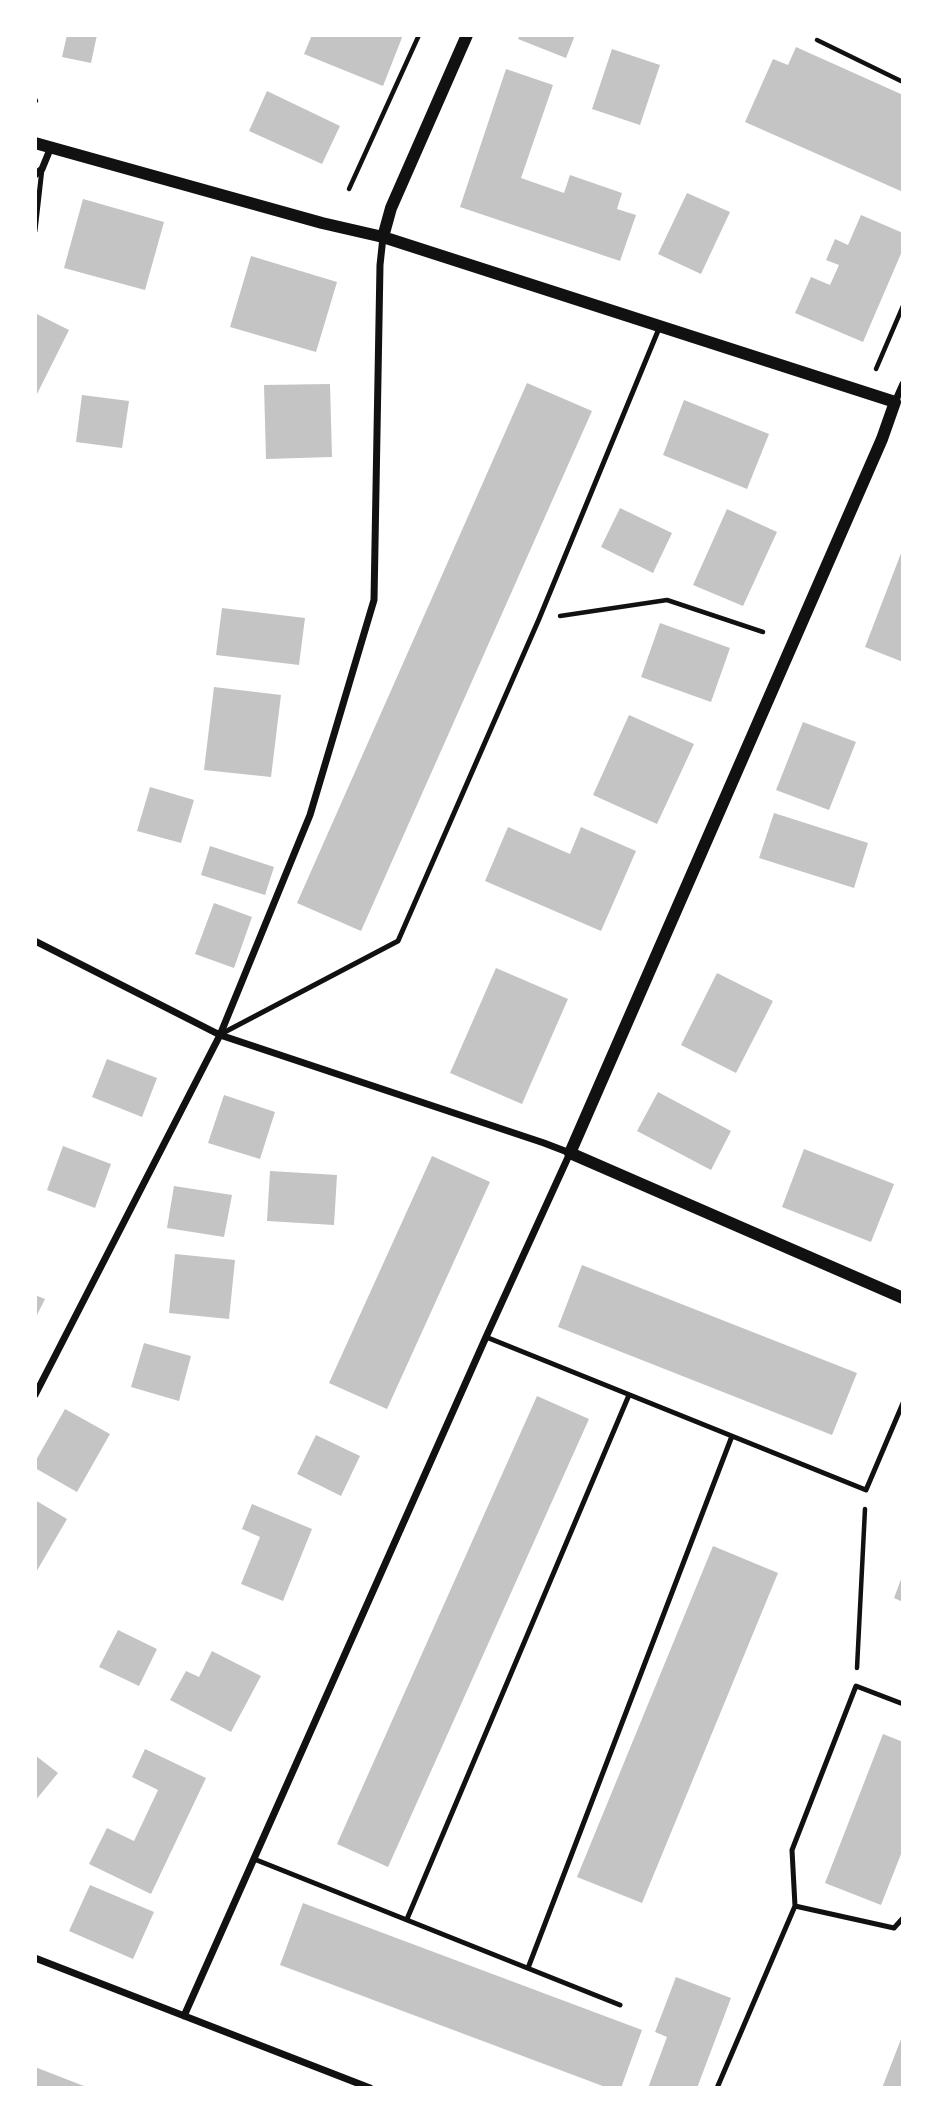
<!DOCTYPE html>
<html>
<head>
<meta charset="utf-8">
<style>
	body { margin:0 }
	#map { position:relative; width:938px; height:2123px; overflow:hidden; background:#fff; font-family:"Noto Sans",sans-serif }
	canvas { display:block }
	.frame { position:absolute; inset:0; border:37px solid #fff; pointer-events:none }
</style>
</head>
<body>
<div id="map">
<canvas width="938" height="2123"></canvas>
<div class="frame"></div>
</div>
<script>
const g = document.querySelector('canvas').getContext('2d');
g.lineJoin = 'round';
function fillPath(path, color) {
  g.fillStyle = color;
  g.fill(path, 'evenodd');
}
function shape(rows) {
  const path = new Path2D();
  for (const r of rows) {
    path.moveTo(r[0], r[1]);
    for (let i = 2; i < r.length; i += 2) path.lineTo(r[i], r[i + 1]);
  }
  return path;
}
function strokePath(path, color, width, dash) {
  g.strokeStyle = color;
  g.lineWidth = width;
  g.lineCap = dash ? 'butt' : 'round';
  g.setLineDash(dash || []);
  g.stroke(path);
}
const building = shape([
	[67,35,97,35,91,63,62,57],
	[312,35,403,35,383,86,304,54],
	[520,35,575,35,566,58,518,39],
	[796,47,903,95,903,192,745,122,773,59,788,65],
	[612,49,660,65,640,125,592,109],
	[506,69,553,85,521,178,564,193,570,175,622,193,617,209,636,215,620,261,460,207],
	[267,91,340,126,322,164,249,131],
	[687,193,730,212,701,274,658,254],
	[83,199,164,222,145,290,64,268],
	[861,215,903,233,903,249,863,342,795,313,811,277,830,285,839,265,826,260,835,239,848,245],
	[251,256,337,282,316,352,230,327],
	[35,313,69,330,35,398],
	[527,383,592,411,361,931,297,903],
	[330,384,332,457,266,459,264,385],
	[82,395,129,401,122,448,76,442],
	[684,400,769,434,747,489,663,455],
	[620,508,672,533,653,573,601,547],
	[727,509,777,532,743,606,693,585],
	[903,548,903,662,865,647],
	[222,608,305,618,299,665,216,655],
	[660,623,730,648,711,702,641,677],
	[214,687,281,695,271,777,204,770],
	[629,715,694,744,657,824,593,795],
	[803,722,856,742,829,810,776,790],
	[150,787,194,800,181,843,137,831],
	[774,813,868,843,854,888,759,858],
	[508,827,570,854,581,827,636,851,601,931,485,881],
	[210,846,274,867,265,895,201,875],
	[214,903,252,917,234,968,195,954],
	[496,968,568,999,522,1104,450,1073],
	[717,973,773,1001,736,1073,681,1045],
	[107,1059,157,1078,142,1117,92,1097],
	[658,1092,731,1131,711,1170,637,1131],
	[224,1095,275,1112,260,1159,208,1143],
	[63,1146,111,1164,95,1208,47,1190],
	[804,1149,894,1184,871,1242,782,1207],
	[432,1156,490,1182,387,1409,329,1383],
	[270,1171,337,1175,334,1225,267,1221],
	[174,1186,232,1195,224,1237,167,1228],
	[175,1254,235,1260,229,1319,169,1313],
	[582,1265,857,1373,832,1435,558,1327],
	[35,1295,45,1299,35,1319],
	[144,1343,191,1356,179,1401,131,1387],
	[537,1396,589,1419,388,1867,337,1844],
	[65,1409,110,1434,77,1492,35,1468,35,1462],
	[316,1435,360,1456,341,1496,297,1474],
	[35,1500,67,1519,35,1574],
	[252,1504,312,1529,283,1601,241,1584,260,1537,242,1529],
	[713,1546,778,1573,642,1903,577,1877],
	[903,1574,903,1602,894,1598],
	[118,1630,157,1649,139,1686,99,1667],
	[212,1651,261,1676,231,1732,170,1700,186,1671,199,1677],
	[883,1734,903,1742,903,1849,881,1905,825,1883],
	[145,1749,206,1778,151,1894,89,1864,107,1828,134,1841,158,1790,132,1777],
	[35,1755,58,1773,35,1801],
	[90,1885,154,1912,133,1959,69,1931],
	[303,1903,642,2030,621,2088,608,2088,280,1965],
	[676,1977,731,1998,697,2088,648,2088,667,2037,655,2032],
	[903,2034,903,2088,882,2088],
	[35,2067,89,2088,35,2088]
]);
const path = shape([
	[817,40,903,82],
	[35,99,36,101],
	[349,189,419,35],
	[876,369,903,306],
	[560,616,667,600,763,632],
	[857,1668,865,1509]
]);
const service = shape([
	[35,231,42,169],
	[221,1034,398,941,539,619,660,326],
	[486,1337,866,1490,903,1403],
	[254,1859,620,2005],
	[795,1906,792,1850,856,1686,903,1704],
	[407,1919,629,1395],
	[528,1968,732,1436],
	[717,2088,795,1906,894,1928,903,1918]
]);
const minor = shape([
	[35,175,42,169,51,147],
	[895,402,903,384],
	[35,941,220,1035,544,1143,570,1153,486,1337,184,2016],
	[35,1395,220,1035,310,815,374,600,380,265,383,237],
	[35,1958,370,2088]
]);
const tertiary = shape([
	[35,143,322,223,383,237,895,402,882,439,570,1153,903,1298],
	[383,237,391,208,467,35]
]);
fillPath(building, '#c4c4c4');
strokePath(path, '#111', 4.5);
strokePath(service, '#111', 5);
strokePath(minor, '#111', 7);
strokePath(tertiary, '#111', 12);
</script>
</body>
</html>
